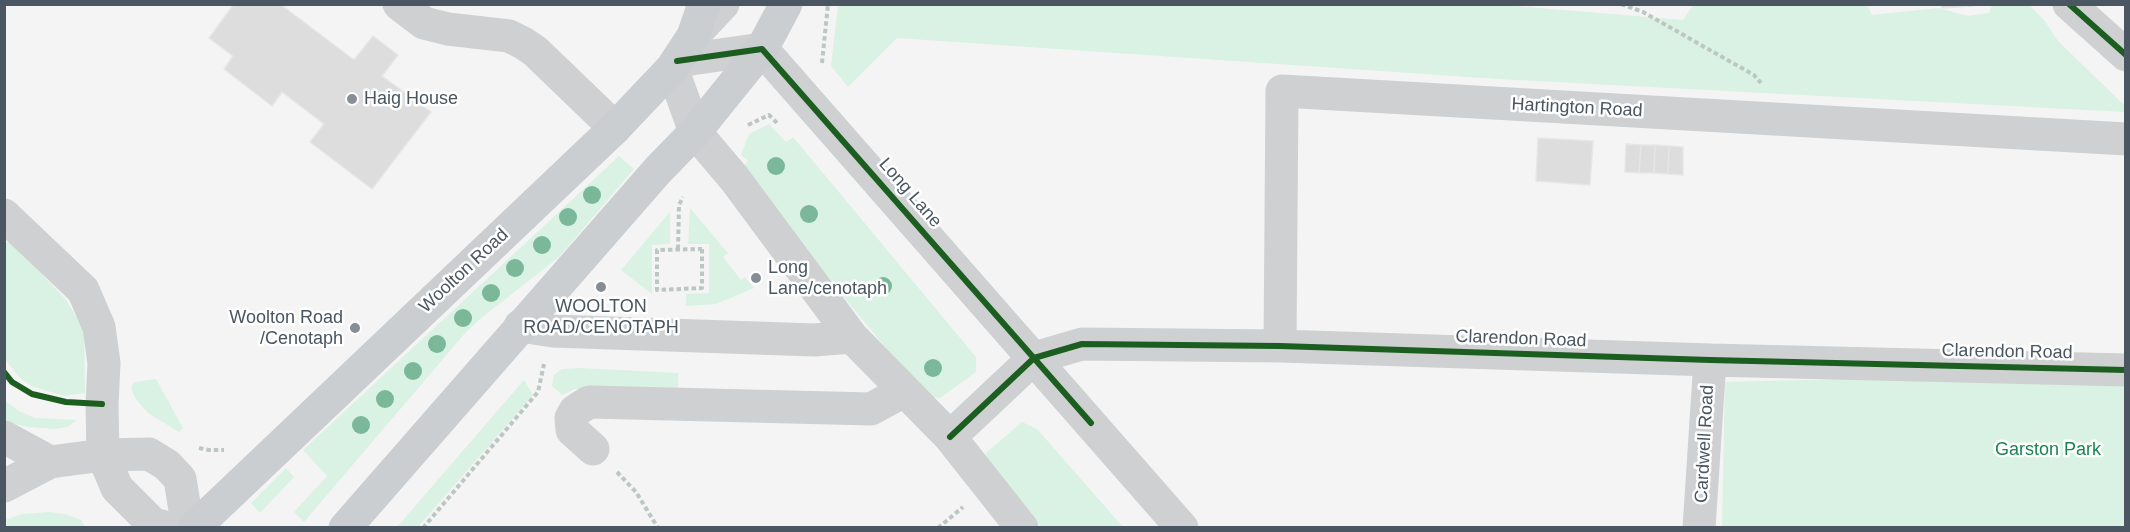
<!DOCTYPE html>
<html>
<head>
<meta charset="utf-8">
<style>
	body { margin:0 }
	#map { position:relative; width:2130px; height:532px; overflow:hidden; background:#f4f4f4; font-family:Arial,sans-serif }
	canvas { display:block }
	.frame { position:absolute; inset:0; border:6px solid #4a5661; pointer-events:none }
</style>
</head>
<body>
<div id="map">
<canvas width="2130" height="532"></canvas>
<div class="frame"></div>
</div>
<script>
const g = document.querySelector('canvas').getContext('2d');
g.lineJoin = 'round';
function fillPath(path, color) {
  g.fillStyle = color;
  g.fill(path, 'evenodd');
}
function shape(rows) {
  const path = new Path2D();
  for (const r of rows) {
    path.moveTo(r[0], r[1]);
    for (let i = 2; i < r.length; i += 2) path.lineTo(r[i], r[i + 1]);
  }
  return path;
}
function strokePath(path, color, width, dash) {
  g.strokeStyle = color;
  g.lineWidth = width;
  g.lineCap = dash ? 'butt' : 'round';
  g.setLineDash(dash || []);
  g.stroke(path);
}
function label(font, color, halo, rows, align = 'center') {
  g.font = font + ' Arial,sans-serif';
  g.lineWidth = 5;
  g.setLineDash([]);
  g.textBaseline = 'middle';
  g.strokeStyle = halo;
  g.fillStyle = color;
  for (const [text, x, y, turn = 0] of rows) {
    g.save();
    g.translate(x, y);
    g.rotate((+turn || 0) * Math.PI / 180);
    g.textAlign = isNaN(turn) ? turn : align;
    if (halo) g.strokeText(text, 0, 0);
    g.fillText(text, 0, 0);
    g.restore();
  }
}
const green = shape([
	[1492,4,1683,20,1694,4,1868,6,1872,15,1938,8,1968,16,1989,13,1992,5,2029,5,2044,20,2058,41,2125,106,2125,112,1498,79,897,38,848,87,831,66,838,5],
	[769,124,786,142,793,137,976,357,976,372,940,398,926,396,739,171,748,161,741,155,749,134],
	[619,156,634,169,559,257,480,319,466,332,304,522,294,512,327,476,303,450],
	[690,208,728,253,723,257,741,280,745,277,754,288,716,304,686,306,686,294,709,293,709,244,688,244],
	[670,212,670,244,652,245,652,294,621,270],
	[4,242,12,242,66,300,84,329,85,393,64,396,31,386,18,376,5,359],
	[579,368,678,373,678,391,575,389,562,395,552,386,554,375,562,369],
	[2125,372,2125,527,1722,528,1725,382],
	[156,379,183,428,179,432,148,413,135,398,131,387,135,382],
	[524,380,533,395,418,527,397,527],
	[4,400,19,411,35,418,77,420,67,427,55,429,29,427,6,422],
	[1022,422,1037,429,1123,527,1041,527,988,465,986,453],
	[286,468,294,477,260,513,251,503],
	[49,512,65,514,81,520,85,527,5,527,5,520,22,514]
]);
const building = shape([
	[234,4,280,4,354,60,373,36,398,55,382,76,431,112,372,189,310,142,324,124,282,92,272,106,224,69,233,56,209,38,234,4],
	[1941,4,1973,4,1973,6,1942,8,1941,4],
	[1538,138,1593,141,1590,185,1536,181,1538,138],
	[1626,144,1641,145,1639,173,1625,172,1626,144],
	[1641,145,1655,145,1654,173,1639,173,1641,145],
	[1655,145,1669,146,1668,174,1654,173,1655,145],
	[1669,146,1683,147,1683,175,1668,174,1669,146]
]);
const path = shape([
	[1621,4,1643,12,1708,49,1754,75,1761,83],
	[822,63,828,4],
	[748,125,769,115,779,125],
	[678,249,679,205,683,197],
	[702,249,702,288,657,290,657,250,702,249],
	[199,448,209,450,224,450],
	[617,472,636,492,658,528],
	[423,528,538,392,544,364],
	[938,528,963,507]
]);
const minor = shape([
	[399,4,424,23,448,29,509,36,523,43,535,51,615,128],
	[2069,4,2126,55],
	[693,36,723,4],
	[677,61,762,49,1182,528],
	[672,68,695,132,734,178,852,337,950,437,1022,528],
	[4,215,83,290,99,327,104,363,102,404,103,455,117,488,153,524,169,528],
	[520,326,553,331,814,340,852,337],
	[1280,346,1282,91,2126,139],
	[4,437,50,462],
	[950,437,1034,358,1082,344,1280,346,1710,360,2126,370],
	[593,449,572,430,571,418,575,411,589,402,871,409,904,391],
	[4,486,50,462,103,455,149,454,167,465,180,479,188,528],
	[1699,528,1710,360]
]);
const major = shape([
	[194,528,615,128,672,68,693,36,704,4],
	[345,528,658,170,695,132,762,49,786,4]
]);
const cycleway = shape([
	[2069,4,2126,55],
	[677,61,762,49,1091,423],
	[4,372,12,382,32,394,66,402,102,404],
	[950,437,1034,358,1082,344,1280,346,1710,360,2126,370]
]);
const trees = [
	[776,166],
	[592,195],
	[809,214],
	[568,217],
	[542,245],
	[515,268],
	[883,286],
	[491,293],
	[463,318],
	[437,344],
	[933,368],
	[413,371],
	[385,399],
	[361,425]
];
const markers = [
	[352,99,6,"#868d94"],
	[756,278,6,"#868d94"],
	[601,287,6,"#868d94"],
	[355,328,6,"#868d94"]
];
const poiNames = [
	["Haig House",364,99],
	["Long",768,268],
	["Lane/cenotaph",768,289],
	["WOOLTON",601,307,"center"],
	["ROAD/CENOTAPH",601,328,"center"],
	["Woolton Road",343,318,"right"],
	["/Cenotaph",343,339,"right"]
];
const streetNames = [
	["Hartington Road",1577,108,3],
	["Long Lane",910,193,49],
	["Woolton Road",464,271,-43],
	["Clarendon Road",1521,339,2],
	["Clarendon Road",2007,352,1],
	["Cardwell Road",1705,444,-87]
];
const parkNames = [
	["Garston Park",2048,450]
];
fillPath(green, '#d9f2e3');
fillPath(building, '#ddddde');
strokePath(building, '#e5e6e7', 1.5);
strokePath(path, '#bcc7c4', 4, [4.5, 3]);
strokePath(minor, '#ced0d2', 33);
strokePath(major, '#caced1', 33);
strokePath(cycleway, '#1b5e20', 6);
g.fillStyle = '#7ab899';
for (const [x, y] of trees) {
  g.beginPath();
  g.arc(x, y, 9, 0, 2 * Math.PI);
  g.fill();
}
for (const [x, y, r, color] of markers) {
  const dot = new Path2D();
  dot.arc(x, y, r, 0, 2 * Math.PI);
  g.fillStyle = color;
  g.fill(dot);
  strokePath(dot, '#fff', 2);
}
label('18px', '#4a5661', '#fff', poiNames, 'left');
label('18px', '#4a5661', '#fff', streetNames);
label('18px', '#17864f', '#fff', parkNames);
</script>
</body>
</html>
